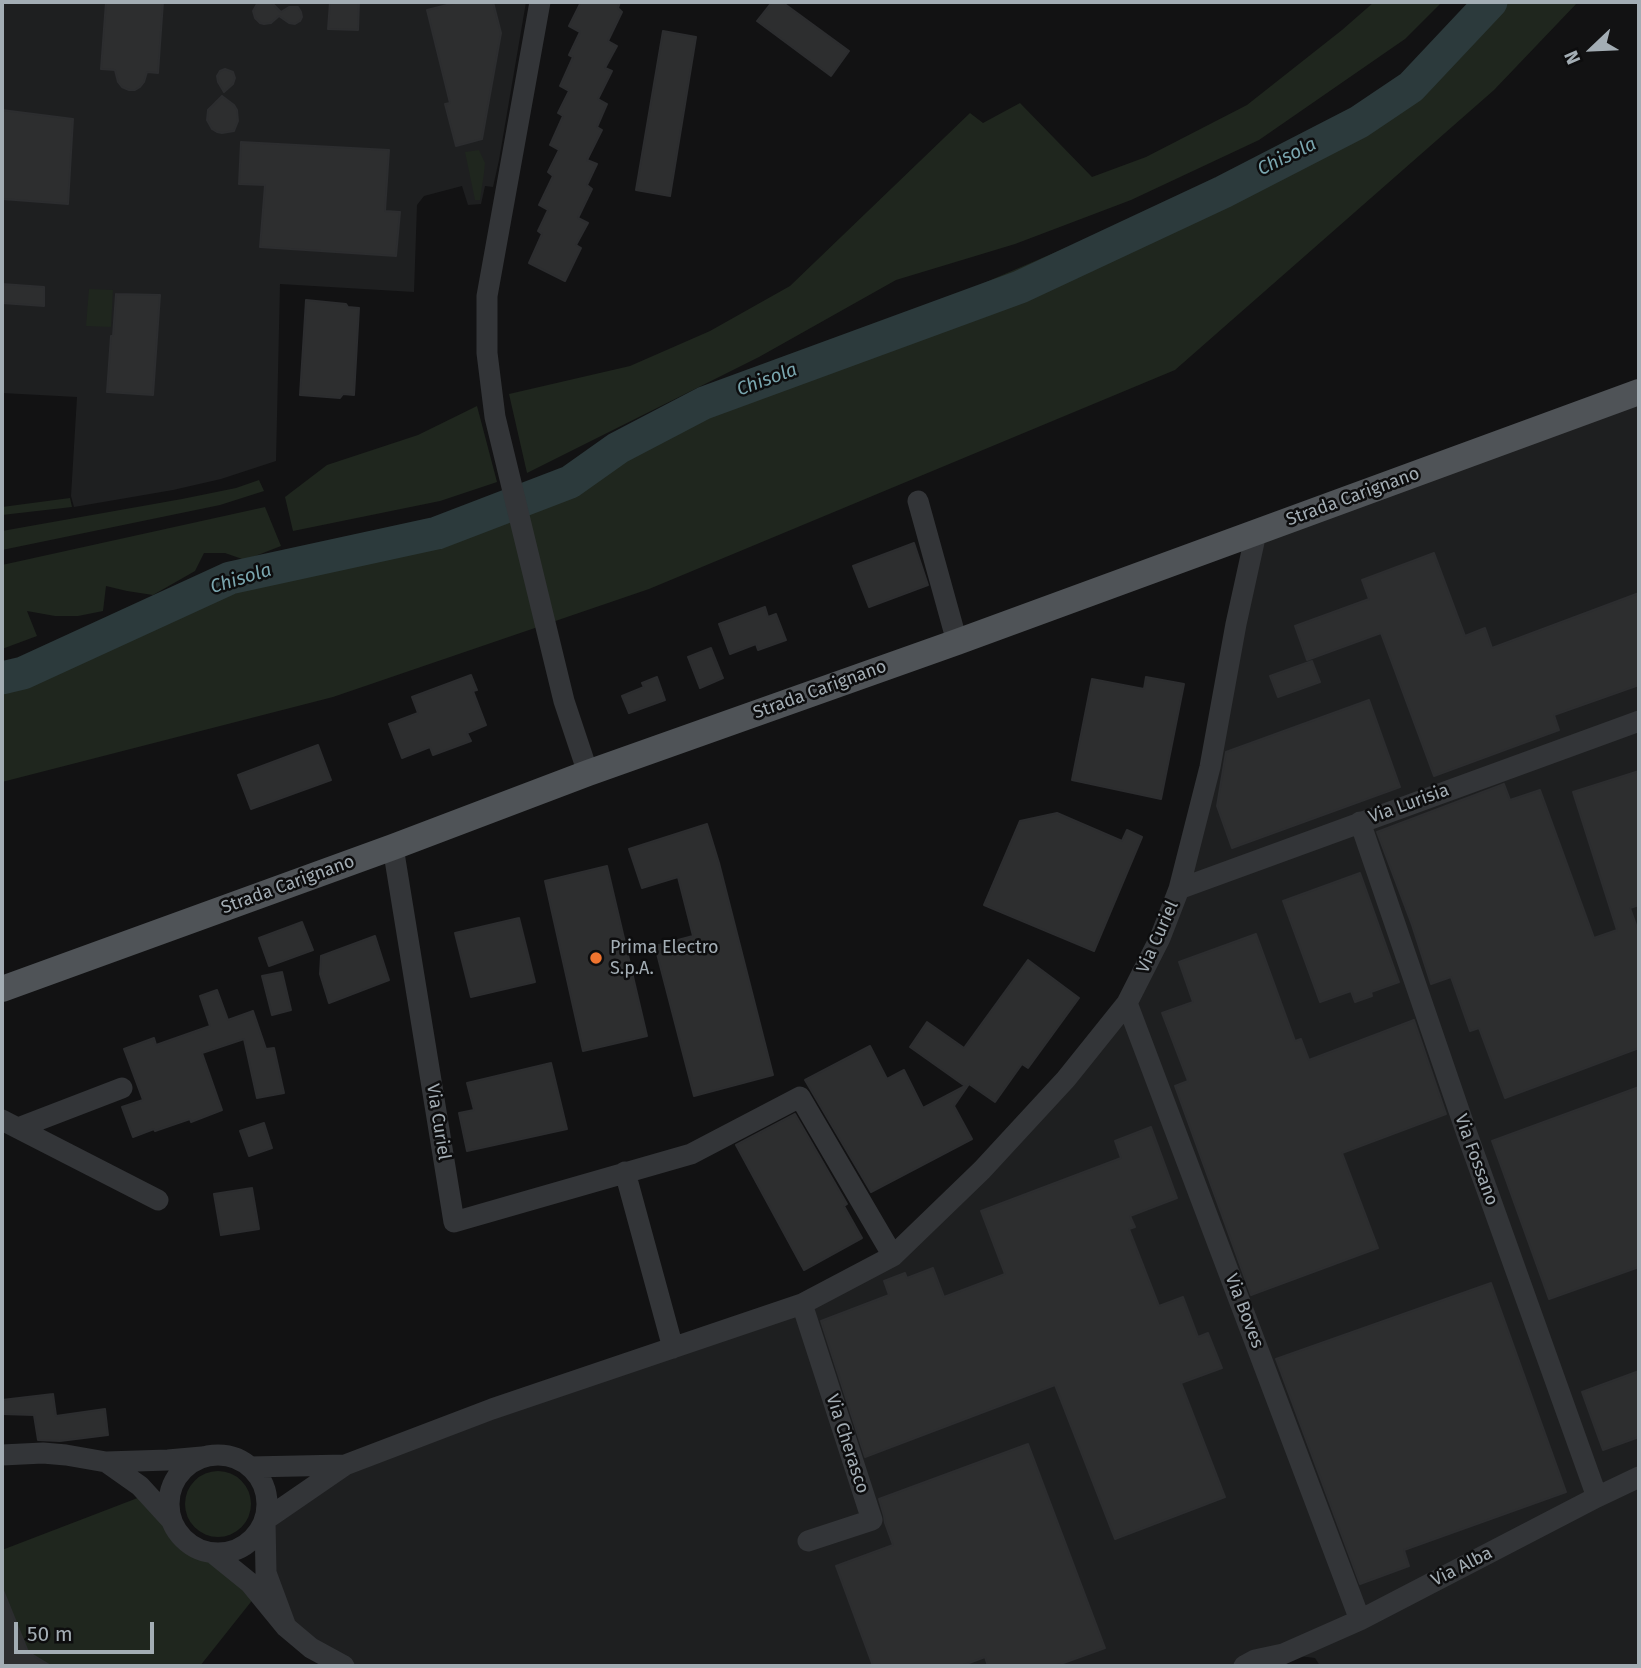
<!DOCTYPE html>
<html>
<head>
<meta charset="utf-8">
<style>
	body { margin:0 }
	#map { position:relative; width:1641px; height:1668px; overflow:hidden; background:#121213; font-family:"Fira Sans",sans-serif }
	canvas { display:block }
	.frame { position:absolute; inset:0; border:4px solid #a3adb4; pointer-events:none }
	.north { position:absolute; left:1557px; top:14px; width:70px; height:70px; -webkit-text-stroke:5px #0d0d0e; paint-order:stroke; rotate:247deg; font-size:19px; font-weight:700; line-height:28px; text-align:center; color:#a3adb4 }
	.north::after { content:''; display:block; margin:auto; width:24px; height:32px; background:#a3adb4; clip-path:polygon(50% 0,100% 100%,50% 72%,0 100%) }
	.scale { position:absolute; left:14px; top:1622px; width:140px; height:32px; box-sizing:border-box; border:4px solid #a3adb4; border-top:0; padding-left:9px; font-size:21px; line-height:24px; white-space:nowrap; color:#a3adb4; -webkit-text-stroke:5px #0d0d0e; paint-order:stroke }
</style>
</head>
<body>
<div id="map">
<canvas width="1641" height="1668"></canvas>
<div class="frame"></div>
<div class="north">N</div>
<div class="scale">50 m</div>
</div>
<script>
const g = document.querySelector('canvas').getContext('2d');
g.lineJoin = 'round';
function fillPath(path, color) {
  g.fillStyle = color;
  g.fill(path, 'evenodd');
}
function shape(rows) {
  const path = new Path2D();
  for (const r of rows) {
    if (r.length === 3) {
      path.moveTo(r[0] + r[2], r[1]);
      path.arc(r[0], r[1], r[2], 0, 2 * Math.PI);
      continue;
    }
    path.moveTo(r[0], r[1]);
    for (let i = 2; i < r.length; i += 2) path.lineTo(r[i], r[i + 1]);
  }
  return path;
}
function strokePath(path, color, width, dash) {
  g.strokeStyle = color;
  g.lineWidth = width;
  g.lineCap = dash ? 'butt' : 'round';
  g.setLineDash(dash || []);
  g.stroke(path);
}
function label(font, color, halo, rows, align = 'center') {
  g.font = font + ' "Fira Sans",sans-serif';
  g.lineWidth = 5;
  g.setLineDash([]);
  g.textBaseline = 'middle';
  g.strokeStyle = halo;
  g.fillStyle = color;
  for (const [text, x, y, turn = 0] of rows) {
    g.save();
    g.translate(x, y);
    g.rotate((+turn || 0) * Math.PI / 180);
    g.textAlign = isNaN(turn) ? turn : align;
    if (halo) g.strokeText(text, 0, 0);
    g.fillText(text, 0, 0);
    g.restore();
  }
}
const built = shape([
	[2,2,526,2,499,160,493,187,485,186,481,204,468,205,462,186,424,196,417,205,414,292,280,284,276,461,221,479,173,490,74,507,71,496,77,397,2,393],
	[1639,392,1639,1666,1320,1666,1315,1658,1283,1654,1244,1666,344,1666,286,1627,265,1520,345,1465,802,1304,893,1256,1066,1079,1160,938,1256,533]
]);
const green = shape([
	[1374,2,1442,2,1405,39,1259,140,1131,200,1015,244,896,280,759,357,527,473,509,394,630,366,710,331,790,286,970,113,983,123,1020,103,1092,177,1146,157,1247,105,1342,30],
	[1482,2,1578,2,1494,90,1175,370,649,589,333,697,2,782,2,678,23,673,230,578,437,533,570,482,704,403,1359,122],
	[479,150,485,163,484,173,480,200,475,200,465,152],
	[89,289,113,290,111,327,86,326],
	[477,406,497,482,440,501,293,531,285,497,327,465,418,435],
	[259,480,264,491,220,505,2,550,2,531,182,499,236,488],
	[70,498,72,507,2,515,2,507],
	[265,507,281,546,245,560,225,553,204,553,195,571,153,595,127,591,106,586,103,611,78,616,55,616,27,611,37,636,2,649,2,565],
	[218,1504,33],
	[148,1494,258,1593,200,1666,2,1666,2,1550]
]);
const river = shape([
	[2,678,23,673,230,578,437,533,570,482,618,448,704,403,1020,287,1223,192,1359,122,1411,87,1491,2]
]);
const building = shape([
	[106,2,163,2,158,73,147,72,144,82,140,87,135,90,129,90,122,87,118,82,115,70,101,69,106,2],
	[260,2,271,2,281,12,289,7,298,7,301,12,302,17,300,21,295,24,289,23,279,16,271,23,264,24,260,23,255,18,253,11,257,4,260,2],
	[330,2,359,2,358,30,328,29,330,2],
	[459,2,493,2,501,33,482,139,456,146,445,104,450,103,427,10,459,2],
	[581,2,620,2,618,8,622,12,608,41,617,46,605,68,612,71,598,99,607,104,597,127,602,130,587,160,597,164,587,185,592,189,578,218,588,223,576,245,581,248,565,281,529,263,542,234,538,231,548,210,539,205,553,176,548,172,559,150,550,145,563,116,558,113,569,91,560,86,573,57,569,55,580,32,569,26,581,2],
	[772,2,782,2,849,51,831,76,757,21,772,2],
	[663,31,696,37,670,196,636,190,663,31],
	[225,69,233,72,235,78,233,84,224,92,218,82,217,76,220,71,225,69],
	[222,96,234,105,237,110,238,121,234,131,222,133,217,132,212,129,207,120,208,110,222,96],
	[2,110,73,119,68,204,2,199,2,110],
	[241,142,389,150,385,211,400,212,396,256,260,247,265,185,239,184,241,142],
	[2,284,44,287,44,306,2,303,2,284],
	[116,294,160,295,153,395,107,392,111,336,113,336,116,294],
	[306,300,346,304,348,307,359,308,354,395,343,394,340,398,300,395,306,300],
	[914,543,928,585,869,607,853,566,914,543],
	[1434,553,1465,636,1485,628,1492,648,1639,593,1639,685,1554,715,1559,730,1434,776,1381,633,1307,660,1295,626,1369,599,1362,580,1434,553],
	[765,607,768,617,776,614,786,640,758,650,756,644,730,654,719,624,765,607],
	[711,648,723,678,700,688,688,657,711,648],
	[1312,661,1320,682,1278,697,1270,676,1312,661],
	[471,675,477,690,473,691,486,725,467,733,471,741,433,755,430,747,402,758,389,724,418,713,412,697,471,675],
	[657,677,665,700,629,713,622,696,644,687,642,683,657,677],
	[1146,677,1184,684,1161,799,1072,780,1092,679,1144,689,1146,677],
	[1369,700,1400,787,1232,848,1217,806,1226,752,1369,700],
	[318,745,331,780,251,809,238,775,318,745],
	[1639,771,1639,905,1630,908,1639,933,1639,1048,1505,1098,1479,1028,1470,1031,1451,977,1431,984,1412,925,1377,832,1504,784,1510,800,1540,790,1594,938,1617,930,1573,792,1639,771],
	[1057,813,1122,841,1127,830,1142,837,1094,951,984,905,1020,821,1057,813],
	[707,824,719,863,773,1075,694,1096,655,946,693,936,678,877,642,888,629,849,707,824],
	[607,866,647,1036,583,1051,545,881,607,866],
	[1360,873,1399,982,1371,992,1372,996,1355,1002,1351,991,1320,1002,1283,901,1360,873],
	[519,918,535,982,471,997,455,933,519,918],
	[302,922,313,950,269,966,259,938,302,922],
	[1256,934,1295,1041,1301,1039,1309,1060,1414,1020,1446,1114,1342,1153,1378,1248,1251,1295,1175,1086,1188,1081,1162,1013,1193,1002,1179,962,1256,934],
	[375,936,389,980,329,1003,320,974,321,956,375,936],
	[1028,960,1079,998,1028,1068,1022,1064,995,1102,969,1084,954,1106,972,1139,871,1192,805,1080,870,1046,887,1079,904,1070,923,1108,965,1086,910,1047,927,1022,964,1048,1028,960],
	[282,972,291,1010,272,1015,262,976,282,972],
	[217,990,228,1020,253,1011,266,1049,274,1048,284,1093,257,1098,244,1039,202,1053,222,1110,191,1122,190,1119,155,1131,154,1129,133,1137,122,1107,143,1100,124,1049,154,1038,156,1045,210,1026,200,996,217,990],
	[551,1063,567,1129,467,1151,459,1113,474,1110,467,1083,551,1063],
	[1639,1087,1639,1267,1549,1299,1492,1141,1639,1087],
	[795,1114,847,1204,844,1206,862,1238,804,1270,736,1145,795,1114],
	[264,1123,272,1148,249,1156,240,1131,264,1123],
	[1151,1127,1177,1198,1130,1216,1135,1227,1129,1229,1159,1306,1183,1297,1198,1337,1208,1333,1222,1368,1181,1383,1225,1497,1115,1539,1055,1385,865,1457,821,1321,889,1295,884,1281,905,1273,907,1278,933,1268,944,1297,1005,1274,981,1211,1121,1158,1115,1141,1151,1127],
	[252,1188,259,1229,221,1235,214,1194,252,1188],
	[1491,1283,1566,1492,1404,1550,1409,1566,1360,1584,1276,1359,1491,1283],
	[1639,1371,1639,1437,1603,1450,1582,1392,1639,1371],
	[53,1394,56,1416,105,1409,108,1435,60,1441,38,1440,34,1415,2,1414,2,1400,53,1394],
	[1028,1444,1105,1648,1055,1666,988,1666,985,1657,961,1666,873,1666,836,1566,893,1545,885,1523,884,1516,879,1499,1028,1444],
	[2,1588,28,1652,51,1666,2,1666,2,1588]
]);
const minor = shape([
	[540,2,487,296,487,353,495,417,564,701,588,773],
	[918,501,957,642],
	[1360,822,1467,1134,1597,1497],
	[393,847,454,1222,691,1154,800,1097,893,1256],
	[1179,889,1639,721],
	[1127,1003,1360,1620],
	[2,1120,158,1200],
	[18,1128,122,1088],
	[625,1172,673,1348],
	[802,1304,872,1520,808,1541],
	[2,1455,43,1453,66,1455,106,1462,168,1460,202,1457],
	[218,1504,49],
	[106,1462,140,1486,172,1521],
	[250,1467,345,1465],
	[213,1553,250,1583,286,1627,311,1648,344,1666],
	[286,1627,266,1573,265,1520,345,1465,492,1409,802,1304,893,1256,982,1170,1066,1079,1127,1003,1160,938,1179,889,1210,767,1236,624,1256,533],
	[1244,1666,1255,1660,1283,1654,1360,1620,1597,1497,1639,1477]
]);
const major = shape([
	[2,989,393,847,588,773,957,642,1639,392]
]);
const markers = [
	[596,958,7,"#ef742f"]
];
const streetNames = [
	["Strada Carignano",1353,497,-20],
	["Strada Carignano",820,690,-20],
	["Via Lurisia",1409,804,-20],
	["Strada Carignano",288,885,-20],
	["Via Curiel",1158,937,-66],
	["Via Curiel",438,1122,81],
	["Via Fossano",1476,1160,70],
	["Via Boves",1244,1311,69],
	["Via Cherasco",847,1444,72],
	["Via Alba",1462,1567,-27]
];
const poiNames = [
	["Prima Electro",610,948],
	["S.p.A.",610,969]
];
const waterNames = [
	["Chisola",1287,157,-26],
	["Chisola",767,380,-20],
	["Chisola",241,579,-17]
];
fillPath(built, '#1e1f20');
fillPath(green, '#1f261e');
strokePath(river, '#2c3a3c', 33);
fillPath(building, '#2d2e2f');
strokePath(building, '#2c2d2f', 2);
strokePath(minor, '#333538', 21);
strokePath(major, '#4f5357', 26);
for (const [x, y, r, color] of markers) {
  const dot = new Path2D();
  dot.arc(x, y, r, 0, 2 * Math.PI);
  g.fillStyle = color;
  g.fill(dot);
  strokePath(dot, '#0d0d0e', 2.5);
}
label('18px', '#a3adb4', '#0d0d0e', streetNames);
label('18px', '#a3adb4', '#0d0d0e', poiNames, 'left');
label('italic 19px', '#7aa6af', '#0d0d0e', waterNames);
</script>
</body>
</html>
